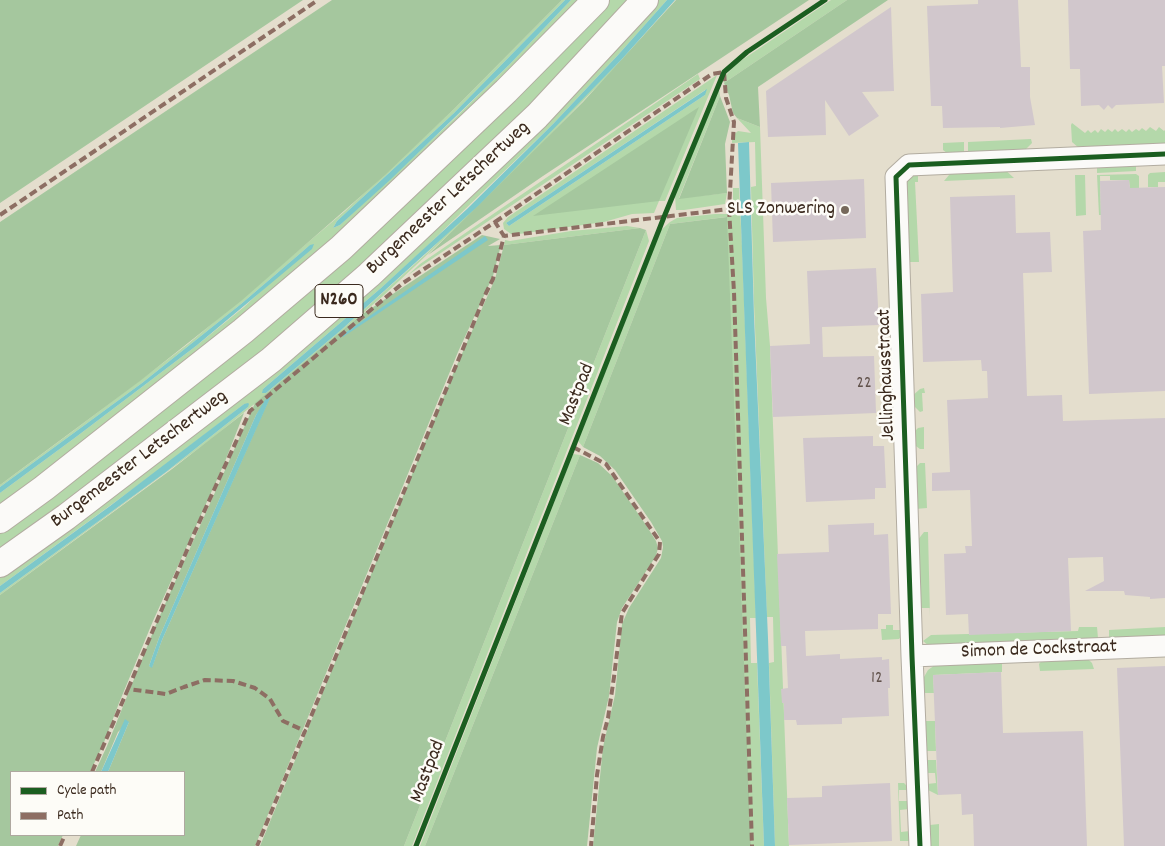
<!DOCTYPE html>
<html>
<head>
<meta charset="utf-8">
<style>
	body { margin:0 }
	#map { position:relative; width:1165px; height:846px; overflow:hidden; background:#e4decd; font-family:Dekko,sans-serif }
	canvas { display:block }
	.legend { position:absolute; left:10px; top:771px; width:175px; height:65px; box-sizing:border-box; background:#fdfcf7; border:1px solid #afa8a0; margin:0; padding:6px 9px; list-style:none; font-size:15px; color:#3b2a1e }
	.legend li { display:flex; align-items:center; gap:10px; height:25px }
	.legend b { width:25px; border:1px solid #afa8a0 }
</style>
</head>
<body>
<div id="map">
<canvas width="1165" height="846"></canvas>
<ul class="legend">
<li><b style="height:6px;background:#1b5e20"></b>Cycle path</li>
<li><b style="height:6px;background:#8d6e63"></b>Path</li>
</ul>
</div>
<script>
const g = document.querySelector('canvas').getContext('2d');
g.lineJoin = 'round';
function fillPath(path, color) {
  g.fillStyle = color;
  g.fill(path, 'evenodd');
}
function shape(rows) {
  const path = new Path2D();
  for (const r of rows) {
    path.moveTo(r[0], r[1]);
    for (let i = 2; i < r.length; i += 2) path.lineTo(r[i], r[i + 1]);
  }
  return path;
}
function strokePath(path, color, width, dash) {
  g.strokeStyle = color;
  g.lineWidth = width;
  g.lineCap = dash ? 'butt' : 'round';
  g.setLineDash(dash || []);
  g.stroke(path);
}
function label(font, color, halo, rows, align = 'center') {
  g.font = font + ' Dekko,sans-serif';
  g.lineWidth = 5;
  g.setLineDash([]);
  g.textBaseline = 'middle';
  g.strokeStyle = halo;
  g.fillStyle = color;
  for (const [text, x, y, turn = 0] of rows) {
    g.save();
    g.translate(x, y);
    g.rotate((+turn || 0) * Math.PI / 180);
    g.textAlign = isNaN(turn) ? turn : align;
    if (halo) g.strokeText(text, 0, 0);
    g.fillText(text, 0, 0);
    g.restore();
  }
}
const green = shape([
	[562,0,565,0,454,113,337,221,333,228,340,225,454,119,509,65,571,0,587,0,341,239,0,507,0,493,76,437,196,346,244,307,310,245,241,304,142,383,0,487,0,485,69,434,188,344,345,211,454,109],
	[609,0,630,0,480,158,275,343,0,553,0,528,586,25],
	[652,0,667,0,618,55,553,124,423,250,381,288,263,389,266,393,340,331,427,253,622,59,676,0,621,62,545,140,477,208,383,296,300,367,210,440,0,595,0,593,166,472,248,407,244,404,163,467,0,586,0,573,152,462],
	[831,0,847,0,724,83,723,79,727,74,736,64],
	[698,74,700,79,408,275,420,264],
	[717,75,665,201,659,201,654,213,632,214,604,222,519,234,511,234,504,229,503,223,508,217],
	[705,90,705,95,702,97,509,226,506,223],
	[719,89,720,96,679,198,727,193,725,204,684,210,676,210,675,196],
	[737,118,760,127,766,298,770,346,789,846,775,846,769,663,774,662,773,617,767,617,754,303,751,187,756,186,755,142,732,143,732,136,738,131,751,133],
	[1072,123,1085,133,1088,130,1091,133,1095,130,1098,133,1101,129,1105,132,1108,129,1112,132,1115,129,1118,132,1122,129,1126,132,1129,129,1132,132,1136,129,1139,131,1142,128,1146,131,1150,127,1156,131,1159,127,1164,131,1165,130,1165,145,1079,148,1072,142,1071,125],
	[1031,139,1032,143,1025,150,968,152,968,142],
	[964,142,964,152,947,153,943,150,943,143],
	[1136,162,1136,171,1097,173,1097,168],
	[1002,167,1014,178,944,181,954,169],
	[1165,172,1165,182,1158,182,1158,187,1148,187,1148,175,1150,173],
	[918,174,918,182,915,182,919,262,908,262,904,185,911,175],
	[1136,174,1139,176,1139,189,1130,190,1129,180,1110,180,1110,176,1100,176,1101,215,1099,215,1097,175],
	[1075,175,1085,175,1086,215,1076,216],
	[733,188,739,188,742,246,756,618,750,618,751,663,757,663,764,846,751,846,726,217,670,224,583,447,578,441,661,230,670,222,677,218,715,214,733,214],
	[627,226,640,228,504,245,505,240,510,241,571,231],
	[646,230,649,241,412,846,404,846],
	[924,388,925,393,922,393,923,411,920,412,912,404,911,397,920,389],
	[924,427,924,449,920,449,913,444,913,433,918,428],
	[573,454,580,455,425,846,420,846],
	[920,463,925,463,927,508,915,509,914,469],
	[924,532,928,532,930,616,930,608,921,608,917,541],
	[886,625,893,625,893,630,903,630,903,634,899,639,882,640,881,629,886,629],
	[1079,627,1097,627,1098,638,929,646,923,641,931,635,1078,631],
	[1165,627,1165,639,1114,641,1109,637,1109,630],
	[1087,658,1092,663,1094,669,1040,671,1039,664,1043,659],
	[999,662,1002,664,1002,672,933,675,934,693,924,693,922,681,924,677,928,670,935,665],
	[923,721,935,721,936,751,924,751],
	[924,760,936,760,938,795,926,789,927,784,936,783,935,773,927,773],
	[898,783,904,783,909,788,909,790,899,790,899,801,909,801,909,809,900,810,901,832,910,831,910,841,900,841],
	[939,824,939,846,928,846,928,827,930,825]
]);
const forest = shape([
	[0,0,303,0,0,203],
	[332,0,562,0,454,109,385,175,241,301,140,381,0,485,0,222],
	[676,0,809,0,543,176,428,255,583,102],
	[847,0,888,0,758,87,760,127,737,118,733,113,729,95,724,83],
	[720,96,730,122,725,144,727,193,679,199],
	[699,107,659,201,533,216],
	[727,217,751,846,593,846,603,747,615,695,622,624,629,608,661,558,663,547,662,541,651,522,615,470,600,456,583,447,670,224],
	[640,228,646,230,404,846,260,846,453,374,495,279,504,245],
	[482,235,500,239,488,246,501,245,493,276,458,352,255,846,76,846,81,835,184,835,184,772,108,772,129,722,118,732,101,772,95,772,107,746,157,622,255,403,361,315],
	[270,397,162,640,152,667,149,666,159,638,256,415],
	[244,413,224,464,153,621,119,703,103,745,90,772,11,772,11,835,63,835,58,846,0,846,0,595,172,469],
	[580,455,598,463,612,476,646,525,656,541,658,548,656,556,622,608,617,622,609,696,597,748,587,846,425,846]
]);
const water = shape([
	[565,0,571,0,509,65,390,180,340,225,333,228,337,221,454,113],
	[667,0,675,0,622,59,478,206,340,331,266,393,262,393,263,389,381,288,467,209,553,124,618,55],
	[707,89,705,95,702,97,509,226,506,223],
	[749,142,754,316,768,638,775,846,764,846,738,143],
	[485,236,488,240,343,337,342,335],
	[314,244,312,249,196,346,76,437,0,493,0,487,142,383,241,304,310,245],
	[271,396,162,640,152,668,149,666,159,638,256,415,265,400],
	[248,403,249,404,248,407,166,472,0,593,0,586,110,506,244,404],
	[125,719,129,722,108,772,101,772]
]);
const building = shape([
	[978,0,1018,0,1021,67,1030,67,1030,97,1035,125,1000,128,1000,127,943,128,942,106,931,106,927,6,978,4],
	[1068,0,1165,0,1165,66,1162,66,1164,103,1116,105,1112,109,1108,105,1104,110,1099,105,1081,106,1080,69,1070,69],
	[891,7,894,91,862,92,879,116,849,136,825,100,826,135,768,137,766,91],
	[864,179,866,238,773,242,771,183],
	[1129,180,1130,188,1165,187,1165,391,1089,394,1083,231,1101,230,1100,181],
	[1015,195,1016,233,1050,232,1052,272,1023,273,1027,396,1062,395,1063,421,1165,418,1165,598,1150,599,1150,597,1125,595,1124,591,1085,591,1104,581,1103,557,1068,558,1071,631,969,635,968,614,946,615,944,554,966,553,965,546,972,546,970,490,932,491,932,473,950,472,947,400,988,398,987,371,982,371,981,360,923,362,921,294,953,292,950,197],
	[876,268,879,325,822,327,823,357,874,356,876,413,773,417,770,346,810,344,807,271],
	[873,436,873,446,884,446,886,488,875,488,875,499,806,502,803,438],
	[874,523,874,535,888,534,891,614,878,614,878,629,805,631,806,656,840,654,840,659,882,657,882,660,889,659,890,688,888,688,889,716,842,718,842,724,797,725,796,720,784,720,784,703,782,703,781,689,788,688,786,646,781,646,777,554,829,552,828,525],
	[1165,666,1165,846,1124,846,1117,668],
	[1001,672,1003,733,1083,731,1087,846,974,846,973,814,962,815,961,794,938,795,933,675],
	[890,783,892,841,789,845,787,798,822,797,822,786]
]);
const minor = shape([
	[912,656,1165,646],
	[920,846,912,656,896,177,909,165,1165,154]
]);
const major = shape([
	[0,520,44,488,243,331,341,248,506,91,596,0],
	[0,564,66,517,271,360,369,275,537,116,645,0]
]);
const quiet = shape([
	[729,209,734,292,752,846],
	[0,215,318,0],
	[495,222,712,74,724,72,726,98,734,122,729,209,504,236],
	[573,447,606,464,660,542,659,554,622,613,614,677,608,718,603,737,597,775,591,846],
	[128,689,193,536,250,411,403,283,495,222,504,236,493,279,486,293,305,731],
	[92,772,128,689,166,694,184,687,205,680,233,681,255,688,270,699,283,721,305,731,257,846],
	[60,846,65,835]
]);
const cycleway = shape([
	[416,846,664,217,724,72,747,52,825,0],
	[920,846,912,656,896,177,909,165,1165,154]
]);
const markers = [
	[845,210,5,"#76695b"]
];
const numberNames = [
	["22",864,385],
	["12",877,680]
];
const shields = [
	[339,301,48]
];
const shieldNames = [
	["N260",339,301]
];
const streetNames = [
	["Burgemeester Letschertweg",449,199,-43],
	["Jellinghausstraat",888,375,-92],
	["Mastpad",578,395,-68],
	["Burgemeester Letschertweg",140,460,-37],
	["Simon de Cockstraat",1039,651,-2],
	["Mastpad",429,772,-69]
];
const poiNames = [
	["SLS Zonwering",835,210]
];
fillPath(green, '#b4d8aa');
fillPath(forest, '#a5c79e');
fillPath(water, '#7dc8ca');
fillPath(building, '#d1c7cc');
strokePath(minor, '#b2aca0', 23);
strokePath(major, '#b2aca0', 28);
strokePath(minor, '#fbfaf8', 21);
strokePath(major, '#fbfaf8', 26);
strokePath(quiet, '#8d6e63', 4, [8, 4]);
strokePath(cycleway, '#1b5e20', 5);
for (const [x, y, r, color] of markers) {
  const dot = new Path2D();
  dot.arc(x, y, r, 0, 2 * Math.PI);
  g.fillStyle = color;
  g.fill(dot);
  strokePath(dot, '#fdfcf7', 2);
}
label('18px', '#60514a', null, numberNames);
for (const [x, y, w] of shields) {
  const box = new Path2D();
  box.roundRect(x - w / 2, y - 16.5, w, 33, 4);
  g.fillStyle = '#fdfcf7';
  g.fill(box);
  strokePath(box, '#3b2a1e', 1);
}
label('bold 19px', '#3b2a1e', null, shieldNames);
label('20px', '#3b2a1e', '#fdfcf7', streetNames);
label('20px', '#3b2a1e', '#fdfcf7', poiNames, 'right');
</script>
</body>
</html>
